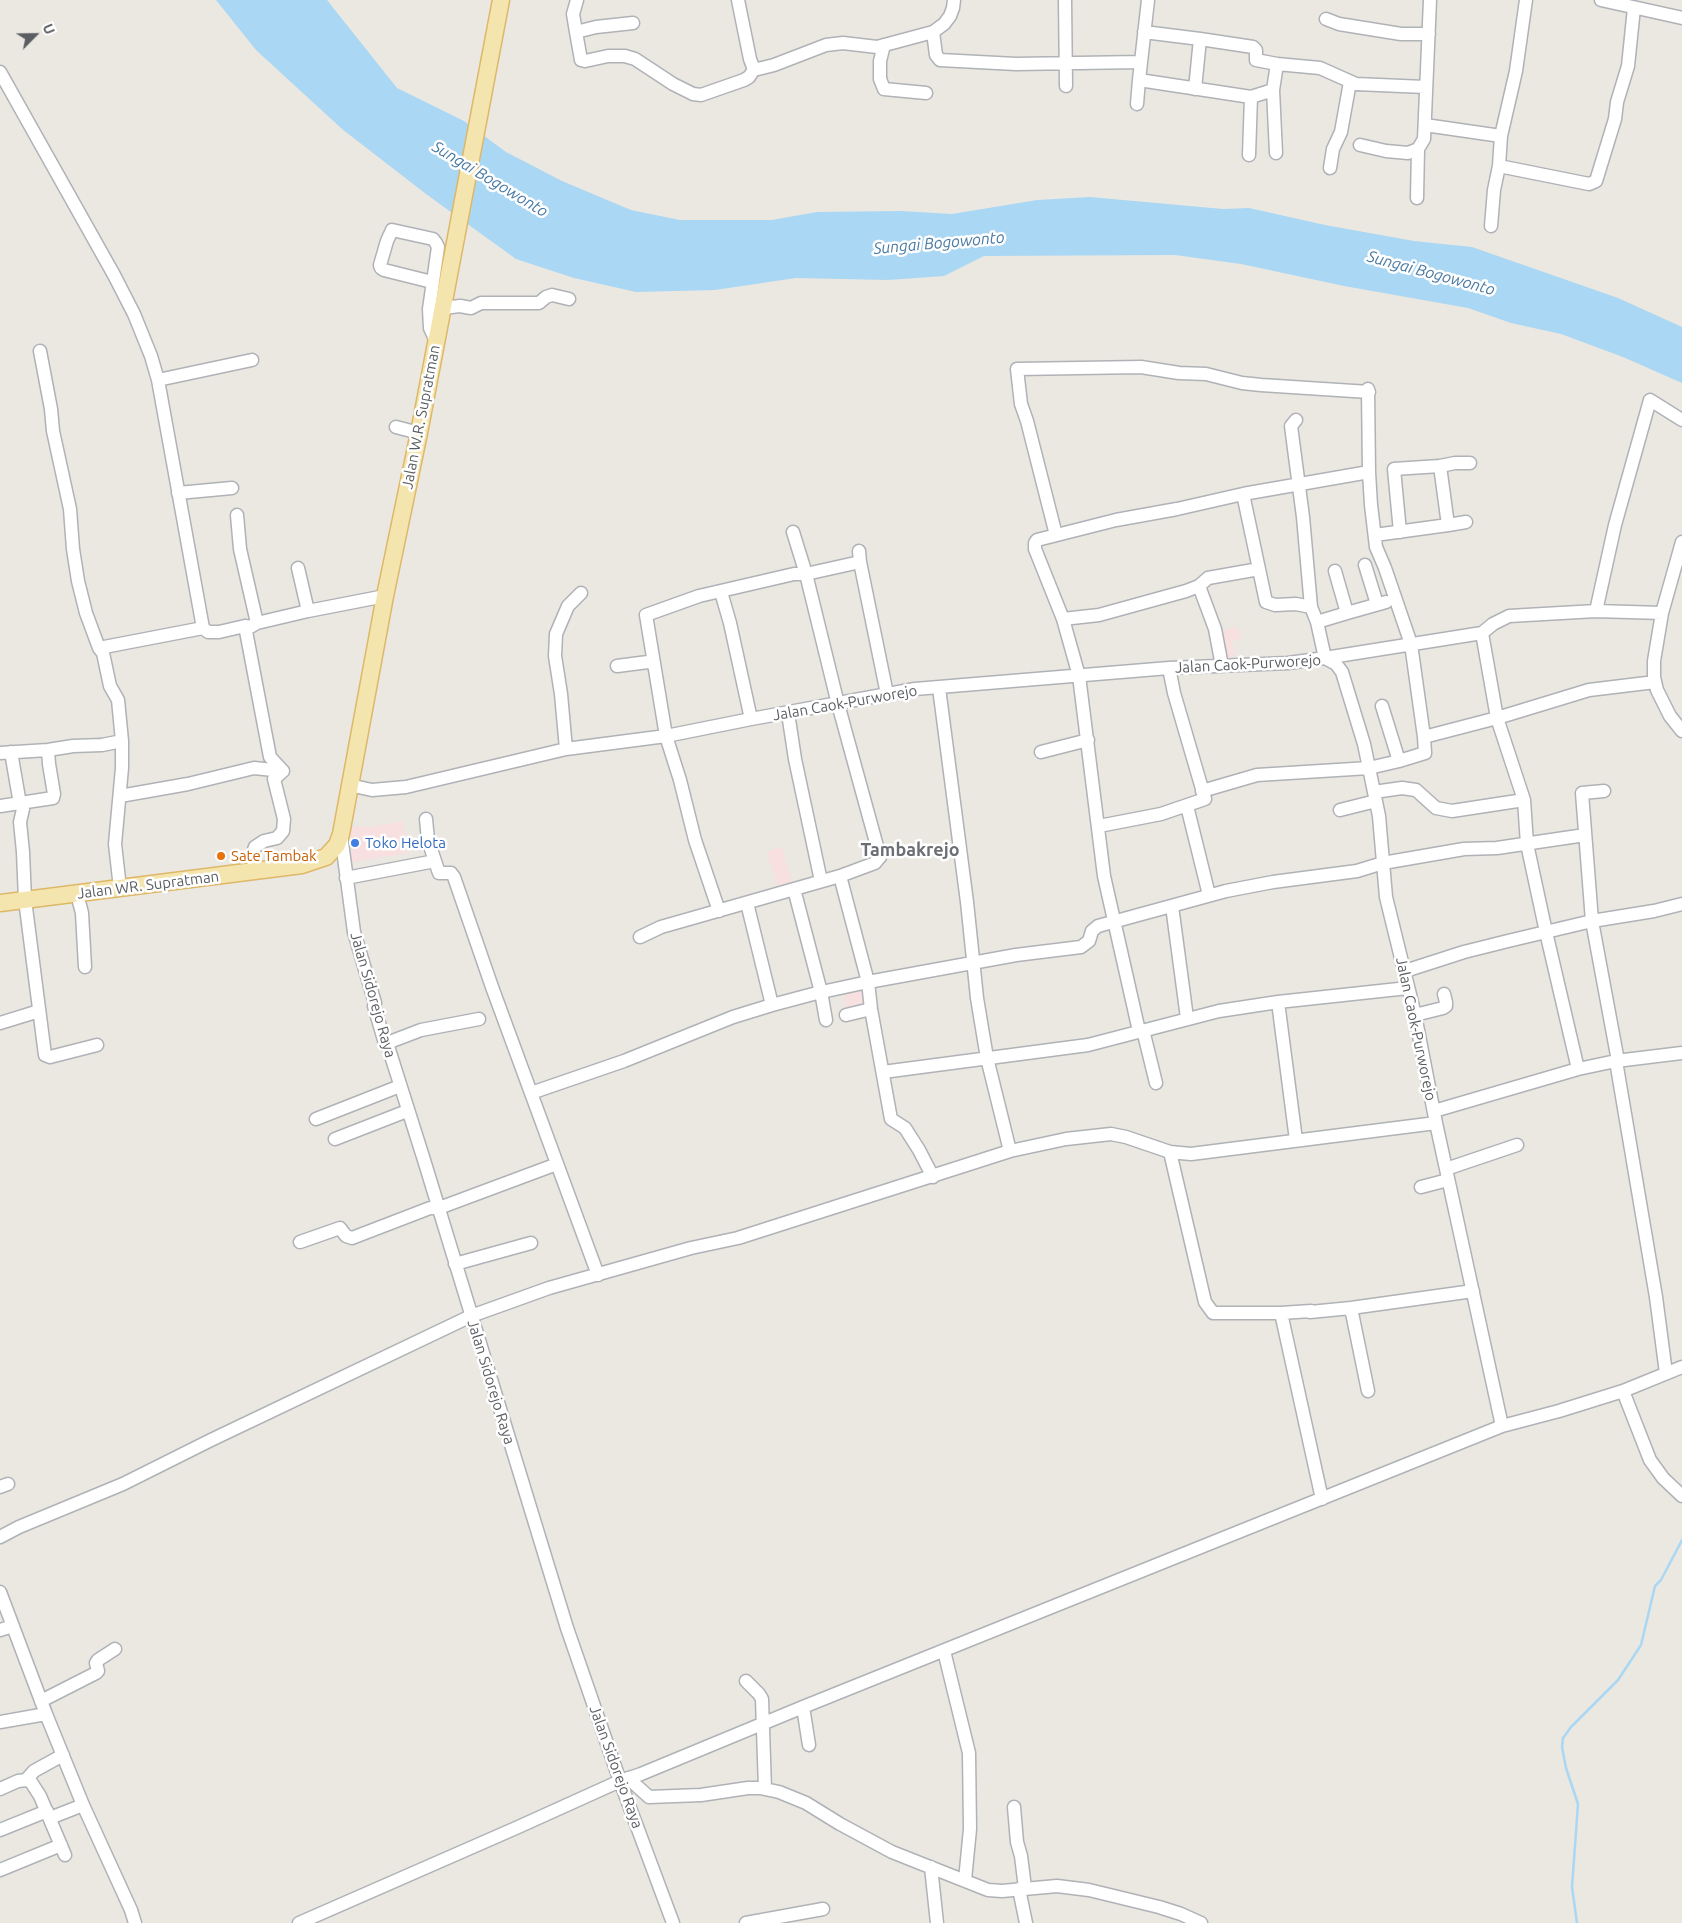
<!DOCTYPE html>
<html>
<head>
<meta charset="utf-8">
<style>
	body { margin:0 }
	#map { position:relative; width:1682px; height:1923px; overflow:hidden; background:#ebe8e2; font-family:Ubuntu,sans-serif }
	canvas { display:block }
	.north { position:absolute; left:10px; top:10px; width:50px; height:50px; -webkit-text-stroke:4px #fff; paint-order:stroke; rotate:67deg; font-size:14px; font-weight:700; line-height:20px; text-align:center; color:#5a5d61 }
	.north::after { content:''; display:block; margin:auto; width:18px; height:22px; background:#5a5d61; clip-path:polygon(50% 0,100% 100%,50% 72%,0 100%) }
</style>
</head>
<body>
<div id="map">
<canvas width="1682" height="1923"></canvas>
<div class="north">U</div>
</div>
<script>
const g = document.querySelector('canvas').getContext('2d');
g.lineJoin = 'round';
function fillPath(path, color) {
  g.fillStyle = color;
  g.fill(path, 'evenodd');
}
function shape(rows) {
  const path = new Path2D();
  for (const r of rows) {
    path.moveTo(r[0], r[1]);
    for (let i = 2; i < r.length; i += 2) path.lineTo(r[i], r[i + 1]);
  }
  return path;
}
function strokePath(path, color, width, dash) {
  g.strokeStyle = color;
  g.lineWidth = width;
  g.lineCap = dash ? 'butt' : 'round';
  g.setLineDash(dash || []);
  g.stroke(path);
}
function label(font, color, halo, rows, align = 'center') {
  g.font = font + ' Ubuntu,sans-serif';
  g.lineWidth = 5;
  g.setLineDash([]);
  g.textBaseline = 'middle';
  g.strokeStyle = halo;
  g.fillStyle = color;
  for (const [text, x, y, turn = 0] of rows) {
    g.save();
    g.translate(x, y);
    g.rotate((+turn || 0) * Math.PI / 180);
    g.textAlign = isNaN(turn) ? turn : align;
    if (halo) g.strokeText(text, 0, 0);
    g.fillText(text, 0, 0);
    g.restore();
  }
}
const medical = shape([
	[1236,626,1241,638,1231,642,1236,655,1228,658,1218,633],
	[403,821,409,853,351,862,350,826,373,827],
	[782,847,794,889,779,893,767,851],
	[862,987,868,1006,847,1012,844,991]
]);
const water = shape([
	[216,0,327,0,397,88,464,121,506,152,562,181,631,210,680,220,772,220,817,212,901,211,952,214,1037,200,1090,197,1223,209,1249,208,1325,225,1414,241,1472,247,1618,298,1682,327,1682,383,1623,357,1561,334,1511,323,1468,308,1344,286,1241,264,1175,255,984,256,944,276,888,280,796,278,715,290,636,292,574,278,516,259,426,194,342,129,256,50]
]);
const stream = shape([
	[1577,1923,1572,1887,1578,1804,1566,1768,1562,1747,1563,1738,1571,1727,1618,1680,1641,1645,1655,1586,1661,1580,1682,1540]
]);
const minor = shape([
	[738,0,750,59,753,67,758,69,774,65,826,45,843,43,877,47,933,32],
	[954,0,953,8,950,16,944,24,933,32,936,55,940,60,1016,64,1140,62],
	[1065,0,1066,86],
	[1148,0,1139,80,1251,97,1273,90],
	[1601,0,1682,18],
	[1326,19,1339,24,1401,34,1429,34],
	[633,23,596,27,576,32,581,60,585,61,608,56,625,56,635,59,673,84,693,94,701,95,744,80,749,77,755,68],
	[576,32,573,14,577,0],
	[1144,32,1200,39,1195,89],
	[1200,39,1253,47,1256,50,1256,60,1277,64],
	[884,45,880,61,880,79,884,89,926,93],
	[0,72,114,275,134,314,151,356,158,380,203,628,208,632,219,632,245,626,250,627,257,623,308,611,385,596],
	[1137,104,1139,80],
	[1425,125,1501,136],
	[1360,145,1386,151,1408,153,1418,149,1424,139,1430,0],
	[1276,153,1273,90,1277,64,1320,68,1356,84,1425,87],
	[1249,155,1251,97],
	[1499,166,1589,184,1596,181,1615,119,1617,102,1628,66,1634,8],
	[1330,168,1333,149,1341,132,1350,82],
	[1417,198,1418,149],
	[1491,226,1494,190,1499,166,1501,136,1516,71,1526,0],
	[432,282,384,270,381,268,380,265,387,241,392,230,433,239,436,243,438,247,429,309,430,328,436,341],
	[443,308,460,306,471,308,481,303,539,303,546,297,552,295,569,299],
	[40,351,51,409,53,431,70,509,73,549,78,581,86,613,99,648,103,653,110,686,118,700,122,741,122,768,115,844,120,888],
	[158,380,252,360],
	[1368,389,1369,472],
	[1296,420,1291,426,1303,517,1311,607,1317,622,1325,658,1482,633,1493,624,1509,616,1596,611],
	[1682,420,1650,400,1615,525,1596,611,1662,613,1682,542],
	[396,427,419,433],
	[178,493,232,488],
	[1243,494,1266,602,1275,605,1296,604,1311,607],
	[237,515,240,549,257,623],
	[1448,525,1466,522],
	[1400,532,1394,469,1440,466],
	[1056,535,1027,421,1021,404,1017,369,1141,367,1179,373,1206,374,1242,383,1261,385,1369,392],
	[1375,535,1448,525,1440,466,1455,463,1470,463],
	[859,551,860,562,887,694],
	[1365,565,1377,604],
	[298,568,308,611],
	[1335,571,1347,613,1386,602],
	[1199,586,1215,629,1222,666],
	[721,592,730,623,751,719],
	[1662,613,1654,661,1654,677,1657,690,1670,716,1682,731],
	[1063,619,1099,615,1186,591,1199,586,1208,578,1259,569],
	[1317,622,1347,613],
	[245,626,270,757,283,771,274,779,284,819,283,831,277,838,264,841,255,847,252,855,255,871],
	[1482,633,1497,718,1524,800,1527,844,1546,932,1578,1069],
	[99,648,203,628],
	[617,666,648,662,654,664],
	[1382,706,1399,761],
	[788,713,795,759,821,881],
	[566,749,561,694,555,656,556,634,568,606,581,593],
	[11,752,20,804,23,809,20,822,23,852,25,900,45,1055,50,1057,97,1045],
	[1041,752,1088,740],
	[0,753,48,750,73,746,102,745,122,741],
	[349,785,372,790,406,787,566,749,666,736,751,719,915,689,1169,668,1288,663,1325,658,1336,664,1342,672,1364,744,1379,816,1386,897,1415,1015,1436,1123,1502,1426,1559,1411,1623,1391,1650,1460,1663,1478,1682,1496],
	[1202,791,1257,775,1369,768,1399,761,1425,753,1424,737],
	[1604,791,1582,793,1592,921,1618,1061],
	[1374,792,1402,788,1416,790,1436,808,1452,811,1524,800],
	[120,796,188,784,254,768,283,771],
	[0,806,53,798,54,794,49,764,48,750],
	[1187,806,1209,895],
	[1340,810,1376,801],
	[1099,826,1161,814,1205,799,1174,693,1169,668],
	[341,835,354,932,375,1003,374,1006,384,1040,387,1043,424,1160,567,1628,620,1781,673,1923],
	[435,861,439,873,451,873,454,877,492,987,598,1275],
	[840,876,868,982,871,1009,891,1119,905,1128,919,1150,933,1177],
	[346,878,435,861,428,840,426,819],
	[794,889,821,992,826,1020],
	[77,894,82,913,85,967],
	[747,903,772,1005,817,993,868,982,1016,955,1081,947,1089,941,1092,931,1098,926,1226,891,1273,882,1357,871,1383,863,1464,849,1497,848,1585,835],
	[1172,906,1187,1018],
	[719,911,695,840,680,780,666,736,646,615,699,596,794,574,806,574,860,562],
	[640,937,661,927,840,876,875,863,880,857,838,704,806,574,793,532],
	[1405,971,1464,952,1508,941,1592,921,1654,911,1682,904],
	[846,1015,871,1009],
	[1415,1015,1443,1008,1446,1006,1446,1002,1444,994],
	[0,1023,39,1011],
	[1143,1030,1156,1083],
	[1139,1031,1104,876,1079,676,1063,619,1035,549,1035,543,1037,540,1116,520,1177,509,1243,494,1369,472,1371,505,1376,547,1385,568,1411,644,1424,737,1497,718,1589,690,1655,682],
	[387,1043,421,1030,479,1019],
	[1616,1061,1656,1297,1666,1373],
	[883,1072,1088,1045,1219,1011,1278,1002],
	[531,1093,624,1061,733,1017,772,1005],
	[1434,1111,1578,1069,1616,1061,1682,1053],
	[316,1119,400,1086],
	[335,1139,407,1111],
	[1296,1140,1278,1002,1408,988],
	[1010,1151,1066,1139,1111,1134,1126,1137,1170,1152,1191,1154,1436,1123],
	[1170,1152,1205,1302,1213,1313,1281,1313,1311,1311],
	[1446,1169,1517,1145],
	[1421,1187,1448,1180],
	[300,1242,340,1228,346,1236,352,1238,430,1208,439,1208,557,1164],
	[455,1264,531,1243],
	[1351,1308,1368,1391],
	[1310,1312,1351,1308,1473,1291],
	[1281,1313,1322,1499],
	[1623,1391,1682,1367],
	[0,1487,8,1484],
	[0,1537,19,1527,123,1484,211,1440,471,1316,549,1288,691,1248,738,1238,1010,1151,987,1058,977,998,967,902,939,688],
	[0,1592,46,1714,83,1805,131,1910,135,1923],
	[0,1630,13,1626],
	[944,1651,969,1753,970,1829,965,1880],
	[746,1681,759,1694,762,1699,765,1789],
	[41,1701,96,1673,98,1671,96,1663,98,1660,115,1649],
	[803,1707,809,1745],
	[0,1722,46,1714],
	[628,1778,649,1797,701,1795,748,1788,760,1788,779,1792,806,1803,840,1824,892,1852,988,1890,1002,1891,1057,1886,1089,1890,1159,1907,1181,1914,1201,1923],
	[26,1780,34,1771,63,1755],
	[0,1789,18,1781,26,1780,31,1782,40,1796,65,1855],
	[1014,1807,1017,1842,1021,1856,1025,1888],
	[50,1818,83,1805],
	[0,1830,47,1811],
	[931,1867,937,1923],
	[0,1870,61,1845],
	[1019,1889,1026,1923],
	[299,1923,516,1828,620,1781,641,1774,803,1707,1502,1426],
	[746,1923,823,1909]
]);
const major = shape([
	[0,903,302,865,326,857,337,845,341,834,385,596,419,433,501,0]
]);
const markers = [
	[355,843,5,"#3f7fe0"],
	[221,856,5,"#e8710a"]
];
const streetNames = [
	["Jalan W.R. Supratman",421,417,-79],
	["Jalan Caok-Purworejo",1248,664,-3],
	["Jalan Caok-Purworejo",845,703,-10],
	["Jalan WR. Supratman",148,885,-7],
	["Jalan Sidorejo Raya",373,995,74],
	["Jalan Caok-Purworejo",1416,1029,78],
	["Jalan Sidorejo Raya",491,1382,73],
	["Jalan Sidorejo Raya",616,1767,70]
];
const shopNames = [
	["Toko Helota",365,843]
];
const foodNames = [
	["Sate Tambak",231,856]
];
const waterNames = [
	["Sungai Bogowonto",490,179,31],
	["Sungai Bogowonto",939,243,-5],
	["Sungai Bogowonto",1431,273,15]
];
const quarterNames = [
	["Tambakrejo",910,850]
];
fillPath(medical, '#f7e0df');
fillPath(water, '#aad7f3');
strokePath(stream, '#aad7f3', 2.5);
strokePath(minor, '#afb2b6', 15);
strokePath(major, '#deb768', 19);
strokePath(minor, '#fff', 12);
strokePath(major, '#f4e5ae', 16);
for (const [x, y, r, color] of markers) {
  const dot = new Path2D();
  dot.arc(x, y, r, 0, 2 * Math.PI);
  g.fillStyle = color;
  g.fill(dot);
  strokePath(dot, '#fff', 2);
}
label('15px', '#5a5d61', '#fff', streetNames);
label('15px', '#366cbe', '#fff', shopNames, 'left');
label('15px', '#c56008', '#fff', foodNames, 'left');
label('italic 16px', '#4a7aa3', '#fff', waterNames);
label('bold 18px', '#6b6f73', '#fff', quarterNames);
</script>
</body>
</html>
